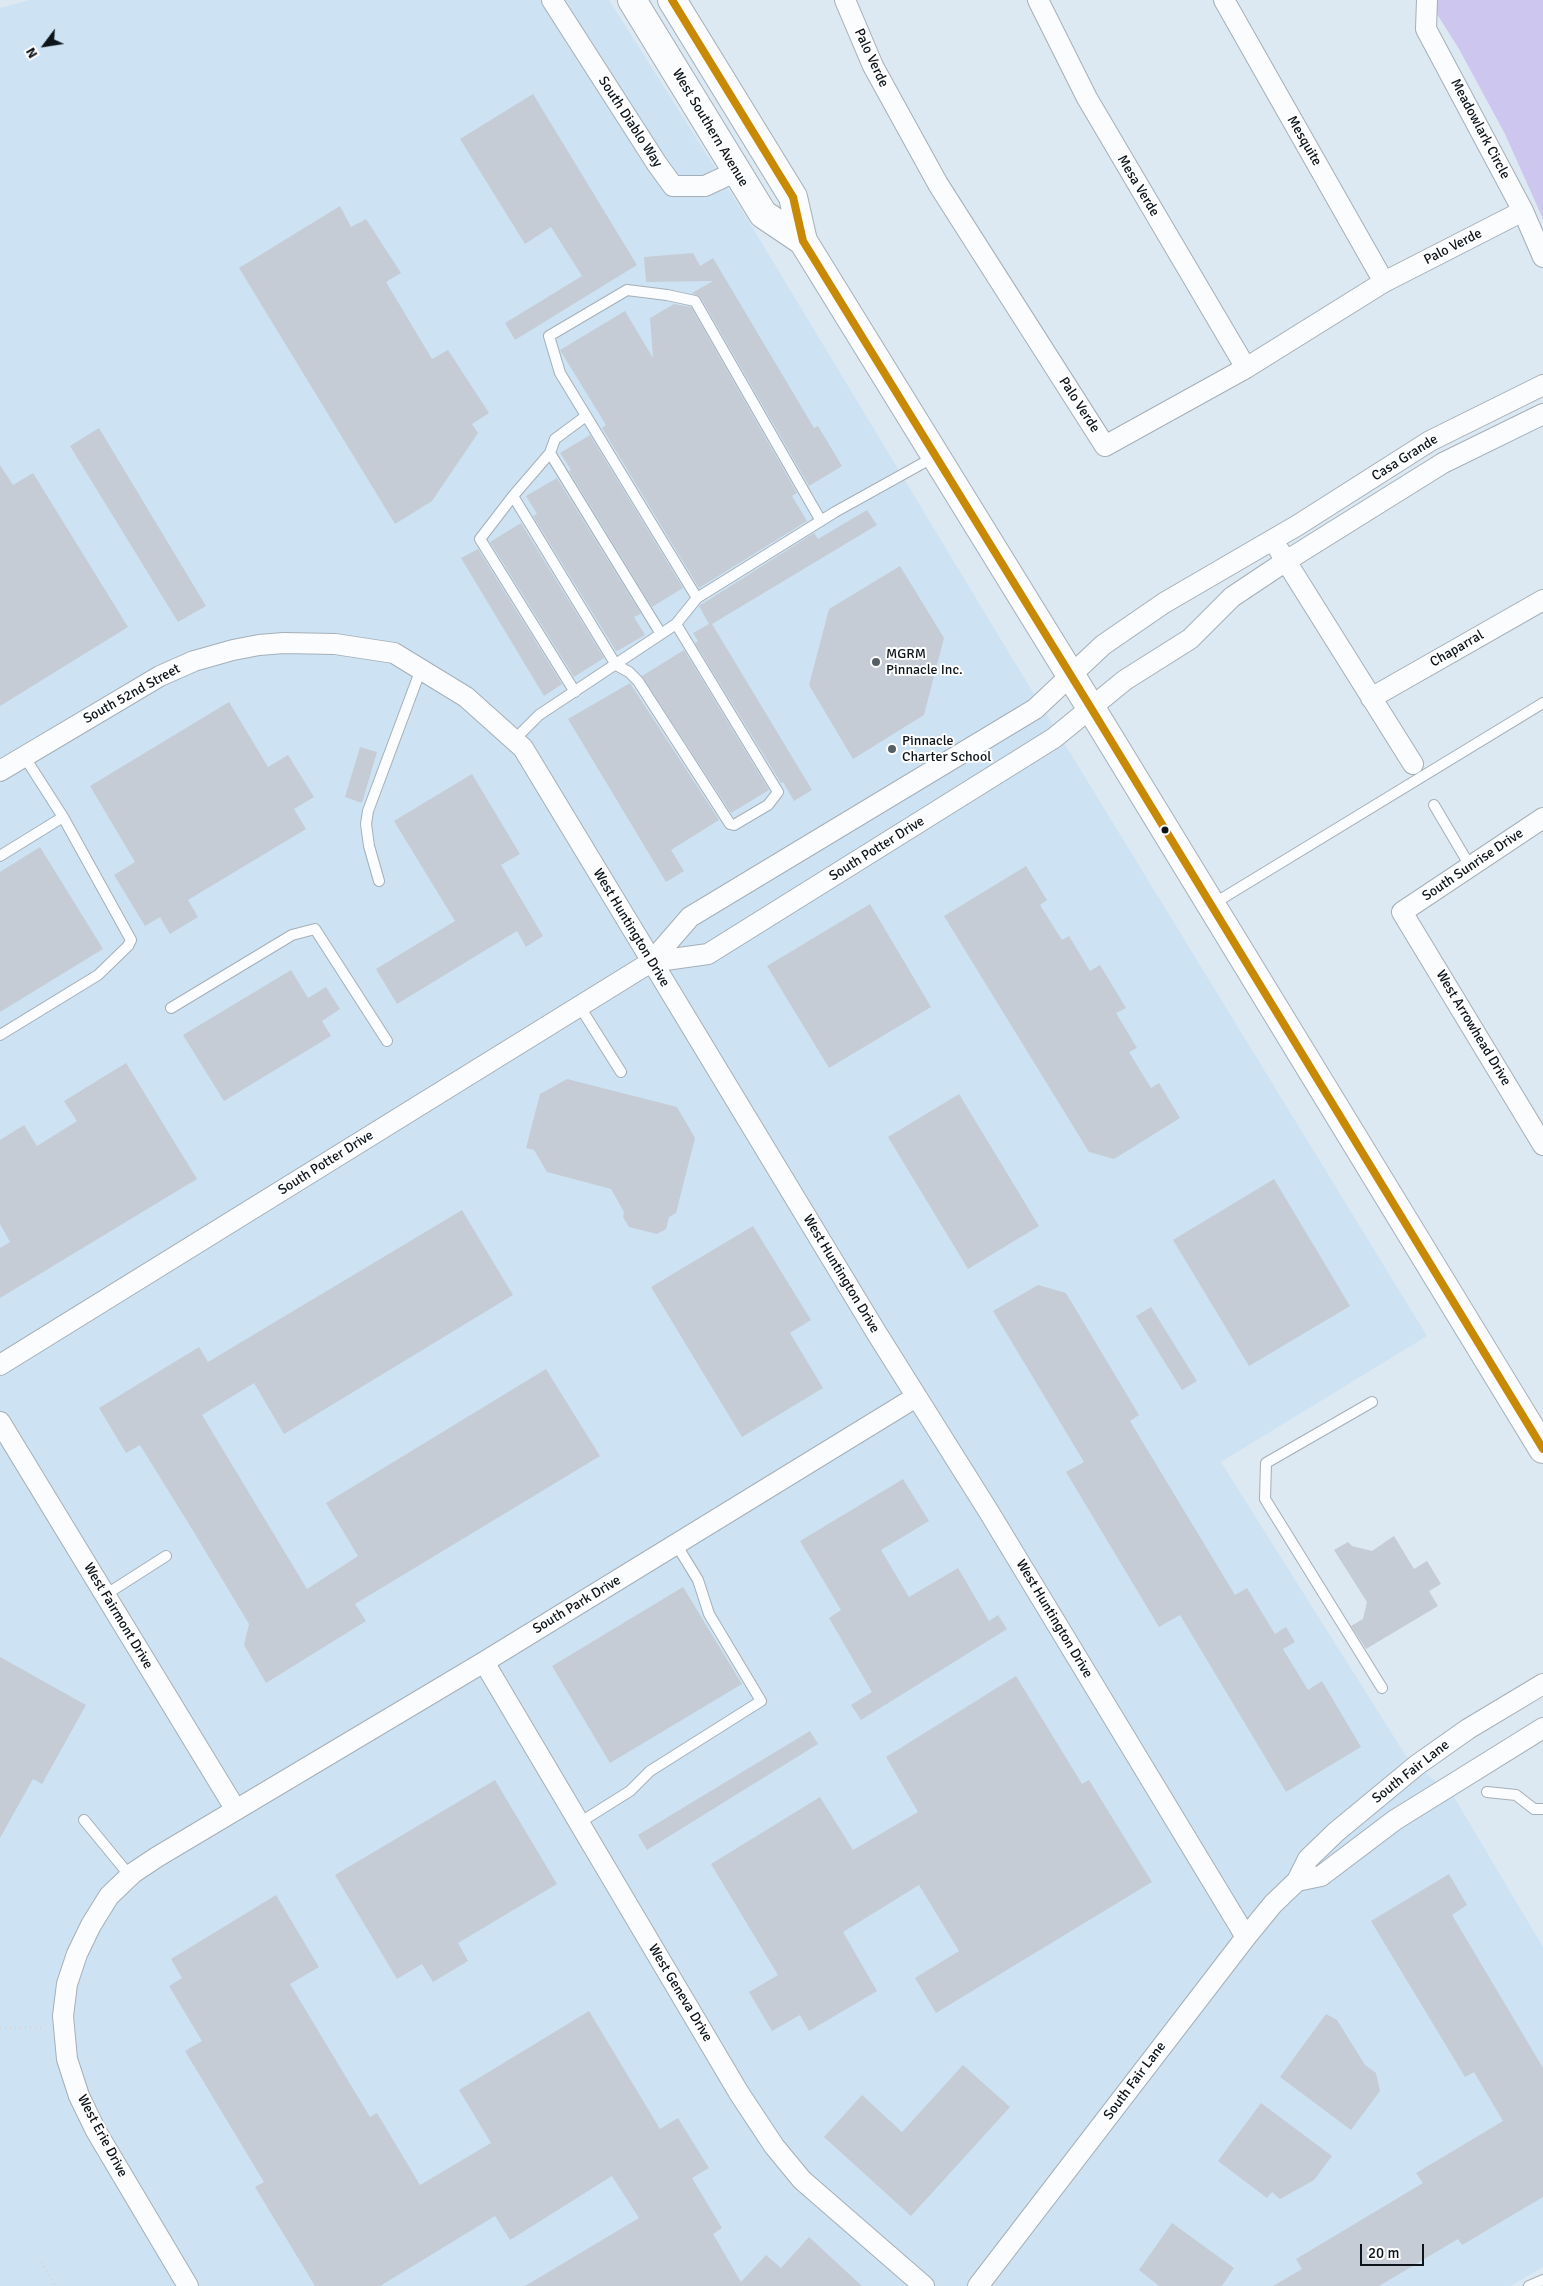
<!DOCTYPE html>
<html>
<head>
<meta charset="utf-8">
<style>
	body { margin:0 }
	#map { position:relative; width:1543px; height:2286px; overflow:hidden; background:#dce9f2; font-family:Signika,sans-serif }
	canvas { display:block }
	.north { position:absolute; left:20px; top:20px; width:50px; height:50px; -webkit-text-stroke:4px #fff; paint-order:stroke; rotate:239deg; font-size:14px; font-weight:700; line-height:20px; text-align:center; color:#0d151b }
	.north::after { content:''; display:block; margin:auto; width:18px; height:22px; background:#0d151b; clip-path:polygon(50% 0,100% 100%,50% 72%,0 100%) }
	.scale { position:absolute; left:1360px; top:2244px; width:64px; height:22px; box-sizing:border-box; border:2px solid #0d151b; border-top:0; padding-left:6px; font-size:15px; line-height:18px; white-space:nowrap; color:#0d151b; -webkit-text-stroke:4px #fff; paint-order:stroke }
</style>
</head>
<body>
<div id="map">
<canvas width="1543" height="2286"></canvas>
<div class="north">N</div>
<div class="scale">20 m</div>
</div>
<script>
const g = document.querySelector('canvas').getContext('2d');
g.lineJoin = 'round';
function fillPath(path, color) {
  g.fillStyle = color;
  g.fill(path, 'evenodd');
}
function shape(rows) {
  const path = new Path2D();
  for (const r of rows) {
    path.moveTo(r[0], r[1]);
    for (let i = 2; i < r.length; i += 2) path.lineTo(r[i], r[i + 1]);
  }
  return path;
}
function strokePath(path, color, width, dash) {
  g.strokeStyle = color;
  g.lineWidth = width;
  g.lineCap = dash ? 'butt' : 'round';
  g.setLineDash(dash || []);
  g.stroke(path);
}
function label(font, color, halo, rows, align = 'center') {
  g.font = font + ' Signika,sans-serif';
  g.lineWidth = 4;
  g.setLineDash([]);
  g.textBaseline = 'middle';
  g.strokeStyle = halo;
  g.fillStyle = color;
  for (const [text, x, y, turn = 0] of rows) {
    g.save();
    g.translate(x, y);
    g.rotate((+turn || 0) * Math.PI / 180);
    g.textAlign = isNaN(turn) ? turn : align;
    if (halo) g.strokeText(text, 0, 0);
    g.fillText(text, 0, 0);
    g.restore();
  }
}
const built = shape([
	[30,0,609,0,745,215,1006,648,1427,1336,1221,1462,1406,1756,1454,1797,1543,1947,1543,2267,1511,2286,0,2286,0,8]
]);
const green = shape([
	[1437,0,1543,0,1543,219,1505,134,1459,49,1437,14]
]);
const building = shape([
	[533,94,637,265,515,340,505,323,582,276,551,227,525,244,460,139],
	[340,206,351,227,366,219,401,273,386,282,432,359,448,350,489,413,472,424,478,433,432,501,395,524,239,268],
	[693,253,700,266,713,258,814,428,818,426,842,466,809,486,701,298,692,293,713,281,646,282,644,257],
	[674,304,691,307,797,493,792,496,807,521,699,588,602,428,606,425,560,350,625,311,653,358,650,318],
	[99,428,206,606,178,622,70,446],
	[590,435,683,588,652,607,569,471,571,470,560,453],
	[0,465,13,485,33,473,128,627,0,706],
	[557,478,641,614,634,617,645,635,619,650,616,651,533,516,537,514,526,496],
	[867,510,877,525,712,624,812,790,794,801,783,782,781,783,695,643,698,641,693,633,709,624,699,606,814,533,818,539],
	[521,523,604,658,574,677,490,542],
	[478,549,562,684,544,696,461,558],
	[900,566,944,638,924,715,853,759,809,685,829,609],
	[684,650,769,790,731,813,642,676],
	[630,683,719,820,671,850,684,871,666,882,568,719],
	[229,702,268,767,288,755,314,797,294,809,306,829,188,900,198,917,170,934,160,917,145,926,114,875,135,862,90,786],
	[360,747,377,752,362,803,345,797],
	[472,774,520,854,501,865,543,936,526,947,517,931,397,1004,376,969,455,921,394,821],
	[40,847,103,949,0,1012,0,872],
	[1026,866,1047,900,1040,905,1062,940,1069,936,1090,971,1100,965,1126,1008,1116,1013,1137,1048,1129,1052,1151,1088,1159,1083,1180,1118,1114,1159,1089,1152,944,916],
	[870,904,931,1007,829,1068,767,966],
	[291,970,308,998,326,987,340,1009,322,1021,331,1036,224,1101,183,1035],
	[126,1063,197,1179,0,1298,0,1248,10,1242,0,1224,0,1140,24,1125,37,1146,77,1121,64,1101],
	[567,1079,677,1107,695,1138,676,1213,669,1217,666,1229,657,1234,629,1227,623,1217,624,1212,611,1189,547,1172,534,1150,526,1148,540,1094],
	[959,1094,1039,1226,968,1269,888,1137],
	[1274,1179,1350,1306,1249,1366,1173,1240],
	[462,1210,513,1295,284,1434,254,1383,202,1415,307,1589,358,1556,326,1503,546,1369,600,1456,355,1604,366,1621,266,1683,244,1645,249,1624,192,1529,140,1445,126,1453,99,1408,199,1347,208,1362],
	[753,1226,811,1320,790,1333,823,1388,742,1437,651,1287],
	[1038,1285,1066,1293,1139,1415,1130,1421,1235,1595,1247,1588,1275,1634,1286,1627,1295,1642,1283,1649,1308,1690,1322,1681,1361,1747,1286,1792,1180,1615,1159,1627,1066,1472,1084,1462,993,1311],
	[1151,1307,1197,1381,1182,1390,1136,1316],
	[903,1479,929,1521,881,1550,909,1597,958,1568,989,1621,998,1615,1007,1629,861,1720,851,1705,872,1692,829,1618,841,1610,800,1541],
	[1394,1536,1414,1569,1427,1561,1441,1584,1429,1591,1438,1606,1366,1649,1351,1626,1363,1619,1367,1602,1334,1550,1348,1542,1352,1546,1372,1551],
	[683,1587,742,1684,610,1763,552,1666],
	[0,1657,86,1705,42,1784,33,1779,0,1838],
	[1016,1676,1082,1784,1089,1780,1152,1882,936,2013,915,1978,959,1951,919,1885,843,1932,877,1991,809,2031,800,2015,772,2031,749,1992,778,1975,711,1864,820,1797,853,1850,918,1812,886,1757],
	[810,1731,818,1744,647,1850,638,1835],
	[495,1780,557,1884,458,1943,468,1961,433,1982,422,1964,397,1979,335,1875],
	[1449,1874,1467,1905,1452,1915,1543,2068,1543,2197,1462,2245,1458,2239,1379,2286,1273,2286,1302,2269,1296,2259,1423,2183,1416,2173,1503,2121,1474,2072,1465,2077,1371,1921],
	[276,1895,319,1967,290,1984,370,2117,377,2113,420,2185,491,2143,459,2090,589,2011,660,2129,678,2118,709,2168,692,2178,722,2228,713,2234,741,2282,766,2255,781,2268,809,2237,862,2286,525,2286,639,2218,612,2176,510,2240,495,2216,380,2286,315,2286,255,2187,264,2182,185,2051,202,2041,169,1986,182,1978,171,1959],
	[1326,2014,1337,2020,1365,2065,1376,2073,1380,2091,1351,2130,1280,2077],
	[963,2065,1010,2107,911,2216,824,2137,862,2095,902,2132],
	[1261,2103,1332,2156,1314,2180,1280,2199,1272,2192,1267,2198,1218,2161],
	[1172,2223,1234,2268,1222,2286,1159,2286,1139,2270]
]);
const path = shape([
	[0,2028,44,2027],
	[41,2262,55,2286]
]);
const lane = shape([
	[586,416,555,439,550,453,661,634],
	[550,453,513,496,616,665,629,672,638,681,730,824,734,825,768,805,778,792,676,624],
	[513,496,480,539,575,692],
	[697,598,560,373,549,336,627,290,667,295,695,301,821,521],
	[514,740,539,715,676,624,697,598,835,512,934,457],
	[1434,805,1470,866],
	[0,856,63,817,24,756],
	[379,881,369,846,366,824,368,811,421,669],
	[1213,904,1543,703],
	[580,1007,621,1072],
	[171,1008,292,935,315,929,387,1041],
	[0,1035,98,975,128,946,131,940,63,817],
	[1372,1402,1266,1463,1265,1499,1382,1688],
	[105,1595,166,1556],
	[1487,1792,1516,1795,1534,1809,1543,1809],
	[84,1820,130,1876],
	[579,1823,630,1791,650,1771,761,1701,709,1614,698,1580,676,1544],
	[1529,2286,1543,2280]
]);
const street = shape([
	[552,0,657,164,673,186,705,186,737,171],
	[845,0,873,66,938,184,1105,446,1246,368,1384,282,1523,211],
	[1038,0,1087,98,1246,368],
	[1224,0,1384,282],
	[1427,0,1426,29,1523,211,1543,257],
	[1279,550,1413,764],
	[1371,698,1543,600],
	[0,771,160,676,194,661,233,650,259,645,284,643,335,644,394,653,466,697,523,748,876,1332,989,1512,1246,1937],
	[1543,818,1402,912,1543,1145],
	[651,962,708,954,1054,738,1125,680,1190,639,1232,597,1286,561,1443,463,1543,414],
	[0,1365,651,962,690,917,1035,709,1103,645,1164,603,1298,525,1430,441,1543,385],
	[0,1422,236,1810],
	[484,1662,739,2093,774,2146,802,2180,924,2286],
	[1297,1881,1321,1876,1395,1820,1543,1728],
	[188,2286,96,2131,79,2096,67,2059,63,2016,67,1984,77,1954,91,1925,109,1896,133,1873,157,1857,484,1662,916,1397],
	[978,2286,1246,1937,1273,1904,1297,1881,1308,1859,1336,1832,1417,1765,1468,1729,1543,1684]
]);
const secondary = shape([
	[632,0,763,214,803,241],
	[672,0,793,197,803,241,1091,708,1543,1449]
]);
const bus1 = shape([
	[672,0,793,197,803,241,1091,708,1543,1449]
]);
const markers = [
	[876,662,5,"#555f66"],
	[892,749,5,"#555f66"],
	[1165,830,4.5,"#0d151b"]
];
const streetNames = [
	["Palo Verde",871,58,65],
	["South Diablo Way",630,122,57],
	["West Southern Avenue",710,128,59],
	["Meadowlark Circle",1480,129,62],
	["Mesquite",1304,141,60],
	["Mesa Verde",1138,186,59],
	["Palo Verde",1453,247,-27],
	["Palo Verde",1079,405,57],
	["Casa Grande",1405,458,-32],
	["Chaparral",1457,649,-30],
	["South 52nd Street",132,694,-29],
	["South Potter Drive",877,849,-32],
	["South Sunrise Drive",1473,865,-34],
	["West Huntington Drive",631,928,59],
	["West Arrowhead Drive",1473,1028,59],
	["South Potter Drive",326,1163,-32],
	["West Huntington Drive",841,1274,59],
	["South Park Drive",577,1605,-31],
	["West Fairmont Drive",118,1616,59],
	["West Huntington Drive",1054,1619,59],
	["South Fair Lane",1411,1772,-38],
	["West Geneva Drive",680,1993,59],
	["South Fair Lane",1135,2081,-53],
	["West Erie Drive",102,2136,62]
];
const poiNames = [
	["MGRM",886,654],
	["Pinnacle Inc.",886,670],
	["Pinnacle",902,741],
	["Charter School",902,757]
];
fillPath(built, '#cde3f4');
fillPath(green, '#cdc6ee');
fillPath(building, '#c5ccd5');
strokePath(lane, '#a5afb7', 12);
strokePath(street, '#a5afb7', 22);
strokePath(secondary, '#a5afb7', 30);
strokePath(path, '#d3d6d9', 3, [1, 4]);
strokePath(lane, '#fafcfd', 10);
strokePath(street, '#fafcfd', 20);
strokePath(secondary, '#fafcfd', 28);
strokePath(bus1, '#c88905', 8);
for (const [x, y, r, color] of markers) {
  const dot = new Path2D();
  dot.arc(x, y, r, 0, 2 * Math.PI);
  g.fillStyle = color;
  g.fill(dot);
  strokePath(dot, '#fff', 2);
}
label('14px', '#0d151b', '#fff', streetNames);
label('14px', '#0d151b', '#fff', poiNames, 'left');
</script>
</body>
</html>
